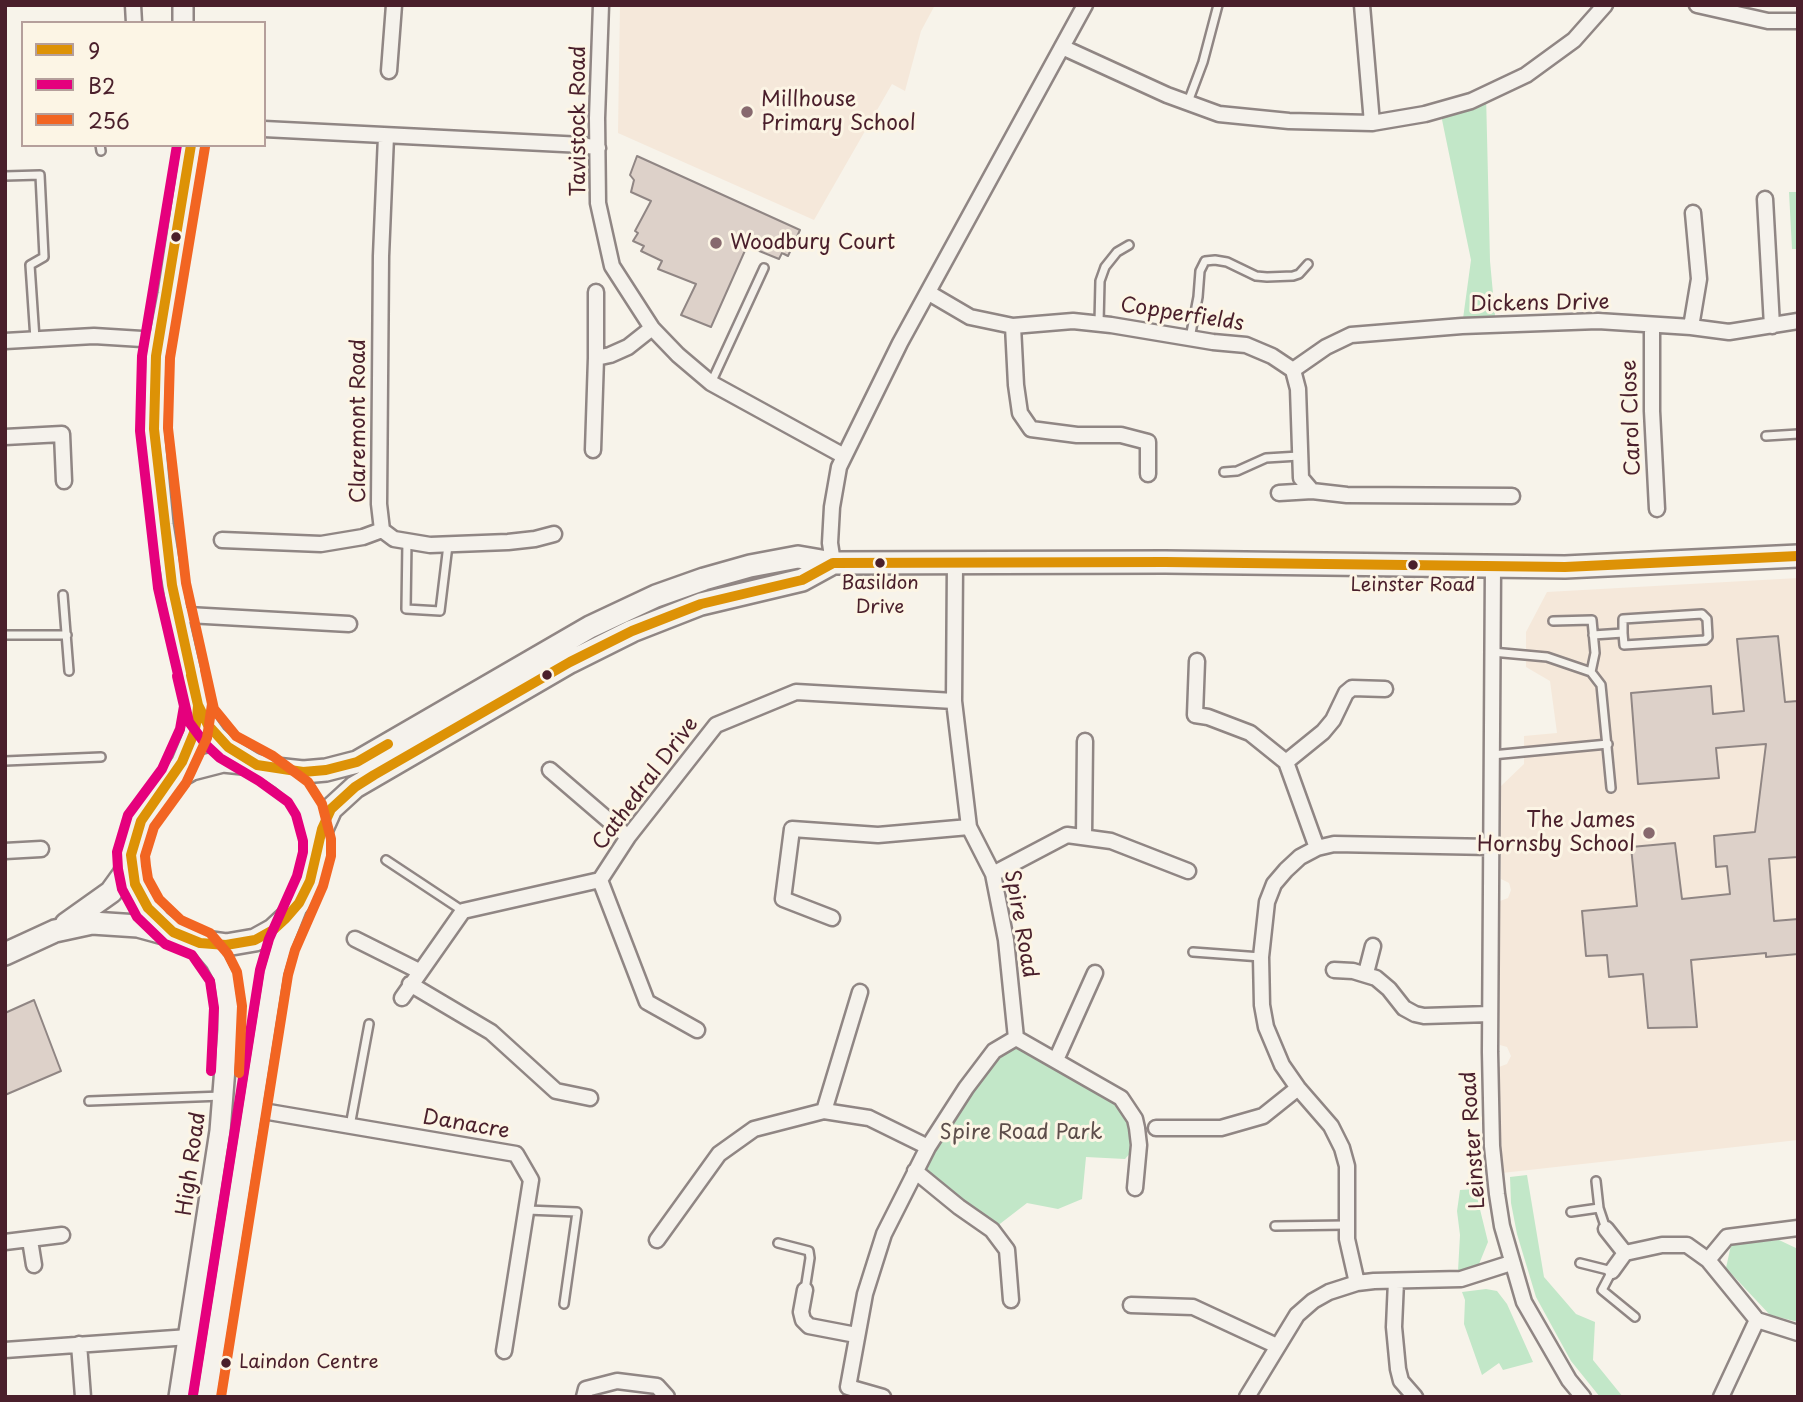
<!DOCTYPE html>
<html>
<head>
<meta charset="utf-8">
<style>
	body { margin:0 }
	#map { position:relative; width:1803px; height:1402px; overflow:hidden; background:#f7f3ea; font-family:"Playpen Sans",sans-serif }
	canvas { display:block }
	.frame { position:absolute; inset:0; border:7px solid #4a1f2b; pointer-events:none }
	.legend { position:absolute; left:21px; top:21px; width:245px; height:126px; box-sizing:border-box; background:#fcf5e5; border:2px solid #b59f9b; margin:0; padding:9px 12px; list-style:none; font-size:21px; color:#4a1f2b }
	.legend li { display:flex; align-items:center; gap:14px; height:35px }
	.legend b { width:35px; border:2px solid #b59f9b }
</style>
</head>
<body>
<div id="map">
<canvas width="1803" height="1402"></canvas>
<div class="frame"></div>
<ul class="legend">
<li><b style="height:9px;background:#dd9206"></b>9</li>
<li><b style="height:9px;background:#e5007d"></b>B2</li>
<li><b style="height:9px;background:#f26522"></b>256</li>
</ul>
</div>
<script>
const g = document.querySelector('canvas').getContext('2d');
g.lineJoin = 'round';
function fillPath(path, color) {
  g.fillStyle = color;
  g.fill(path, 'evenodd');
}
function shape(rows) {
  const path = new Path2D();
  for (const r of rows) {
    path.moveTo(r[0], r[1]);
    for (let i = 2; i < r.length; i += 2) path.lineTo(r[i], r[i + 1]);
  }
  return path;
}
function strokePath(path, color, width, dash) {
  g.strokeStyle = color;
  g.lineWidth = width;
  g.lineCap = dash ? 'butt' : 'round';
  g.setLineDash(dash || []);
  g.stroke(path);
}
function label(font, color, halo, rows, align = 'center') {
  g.font = font + ' "Playpen Sans",sans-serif';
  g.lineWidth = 6;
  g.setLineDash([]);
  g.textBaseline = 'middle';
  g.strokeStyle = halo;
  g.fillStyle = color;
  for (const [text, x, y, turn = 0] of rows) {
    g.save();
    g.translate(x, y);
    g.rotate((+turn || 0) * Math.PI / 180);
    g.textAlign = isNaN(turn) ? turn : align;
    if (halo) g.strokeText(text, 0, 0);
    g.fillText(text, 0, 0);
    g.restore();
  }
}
const built = shape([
	[620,5,935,5,921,31,905,91,892,84,814,220,618,133],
	[1798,578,1798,1140,1502,1173,1499,1067,1507,1064,1511,1056,1507,1047,1500,1045,1500,901,1508,898,1511,890,1509,883,1501,879,1501,786,1524,764,1524,736,1557,733,1550,681,1526,667,1526,632,1547,592]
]);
const green = shape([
	[1486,94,1490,261,1496,326,1462,326,1471,260,1440,110],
	[1789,192,1798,192,1798,249,1792,249],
	[1016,1038,1121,1098,1139,1143,1125,1159,1086,1157,1082,1199,1058,1209,1027,1203,992,1230,915,1171,994,1051],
	[1527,1175,1544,1277,1576,1314,1595,1322,1593,1360,1623,1397,1600,1397,1571,1361,1536,1297,1517,1234,1511,1203,1510,1177],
	[1475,1189,1488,1242,1479,1264,1458,1271,1460,1235,1457,1211,1460,1190],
	[1779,1240,1798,1249,1798,1322,1770,1315,1726,1268,1731,1245],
	[1486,1289,1497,1291,1507,1304,1533,1362,1503,1370,1499,1363,1482,1375,1464,1324,1465,1300,1462,1292]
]);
const building = shape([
	[637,156,800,230,788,256,782,253,779,259,747,246,711,327,681,315,696,284,658,269,662,261,641,251,644,246,633,241,638,233,635,231,651,201,631,192,634,180,630,175,637,156],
	[1778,636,1785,702,1798,701,1798,857,1769,859,1774,921,1798,919,1798,954,1766,957,1766,953,1691,960,1697,1027,1648,1028,1643,974,1609,977,1607,955,1586,956,1582,911,1637,906,1631,847,1675,843,1682,899,1730,894,1727,866,1716,867,1714,836,1755,832,1766,744,1716,748,1719,778,1638,784,1631,693,1711,686,1713,714,1744,711,1737,639,1778,636],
	[34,1000,61,1071,5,1095,5,1013,34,1000]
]);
const service = shape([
	[1188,102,1203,62,1218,5],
	[100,145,101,151],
	[5,176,40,175,44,257,30,265,35,339],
	[1099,323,1100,281,1105,267,1117,252,1129,245],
	[1190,338,1198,297,1200,271,1205,261,1215,260,1227,262,1256,276,1267,277,1293,276,1299,274,1308,264],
	[711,383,764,268],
	[1766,436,1798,434],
	[1224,472,1237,471,1266,458,1299,456],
	[407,541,406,609,440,611,448,545],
	[63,595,69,671],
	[1553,621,1592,620,1595,653,1591,672],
	[5,635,67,635],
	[1593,635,1623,633,1624,645,1705,640,1708,637,1707,619,1702,614,1623,619,1623,633],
	[1492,652,1547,657,1591,672,1601,685,1611,788],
	[1492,755,1608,744],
	[5,761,101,757],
	[386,860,463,911],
	[1193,952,1261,957],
	[89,1101,222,1096],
	[350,1126,369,1024],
	[1596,1181,1599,1208,1606,1229],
	[527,1210,577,1212,564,1304],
	[1571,1212,1599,1208],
	[1275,1226,1347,1225],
	[778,1243,809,1251,810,1258,805,1290],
	[1580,1263,1612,1271,1602,1290,1635,1317]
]);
const minor = shape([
	[133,5,134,23],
	[601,5,597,118,598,203,612,266,652,328,678,355,711,383,844,456],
	[1362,5,1372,123],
	[1697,5,1768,21,1798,21],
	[1062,47,1167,95,1219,114,1289,121,1372,123,1425,114,1471,101,1526,75,1574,40,1605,5],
	[389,71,394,5],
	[264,129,583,145,598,148],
	[386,136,381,256,379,504,382,530,394,539,430,545,508,542,535,539,554,534],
	[1765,199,1772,326],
	[596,292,596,358,610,355,628,347,652,328],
	[929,293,970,317,1013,326,1073,321,1111,325,1213,342,1246,345,1272,356,1293,370,1298,389,1301,478,1312,491,1347,495,1512,496],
	[1652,325,1652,411,1657,509],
	[1013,326,1016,385,1020,413,1031,429,1077,435,1121,435,1148,442,1148,474],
	[1691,327,1699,279,1693,213],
	[5,341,94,336,158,340],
	[1293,370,1326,347,1351,335,1462,326,1598,321,1691,327,1729,332,1798,321],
	[5,437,62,434,64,481],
	[593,450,596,358],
	[1279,493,1312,491],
	[222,540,321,544,363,537,382,530],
	[833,563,830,543,832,507,839,467,900,343,1085,5],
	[955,564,954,701,969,827,993,874,1006,940,1016,1038,1121,1098,1135,1119,1137,1128,1139,1145,1135,1188],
	[1493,567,1490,1052,1492,1146,1497,1194,1502,1226,1524,1302,1569,1380,1583,1397],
	[178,616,188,615,349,624],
	[1197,661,1195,715,1208,717,1250,733,1286,762,1317,848],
	[1286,762,1323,732,1333,720,1346,693,1352,688,1385,689],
	[550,770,628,837],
	[1084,837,1085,741],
	[5,851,41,849],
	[993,874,1067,835,1111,841,1188,871],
	[832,918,783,899,792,829,878,835,969,827],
	[355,939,419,971],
	[1334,970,1353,971,1376,978,1389,989,1404,1008,1415,1014,1424,1016,1490,1014],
	[1366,973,1373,946],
	[410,984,491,1032,556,1091,590,1098],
	[402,998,463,911,600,880],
	[697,1030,647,1002,600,880,628,837,716,725,796,692,954,701],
	[1056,1060,1095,973],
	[251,1109,516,1154,531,1180,504,1351],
	[824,1111,860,992],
	[1156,1128,1221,1128,1263,1116,1298,1088],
	[915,1171,959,1207,992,1230,1007,1250,1011,1300],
	[1606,1229,1625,1253],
	[30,1240,34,1265],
	[657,1240,719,1154,754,1129,824,1111,869,1118,928,1147],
	[5,1242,62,1235],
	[1708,1260,1727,1237,1798,1228],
	[1612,1271,1625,1253,1662,1245,1687,1245,1708,1260,1757,1320,1798,1333],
	[1396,1281,1394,1327,1398,1369,1401,1381,1415,1397],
	[1357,1283,1347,1239,1347,1166,1342,1148,1331,1126,1298,1088,1282,1065,1266,1027,1262,1005,1261,957,1267,902,1274,884,1286,870,1300,857,1317,848,1334,844,1492,847],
	[805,1290,801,1312,803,1320,809,1326,856,1335],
	[1131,1305,1193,1307,1277,1346],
	[79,1344,83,1397],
	[5,1350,189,1337],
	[584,1397,586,1389,617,1381,657,1386,667,1397],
	[883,1397,848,1387,865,1294,884,1234,928,1147,966,1088,994,1051,1016,1038],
	[1247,1397,1297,1315,1313,1301,1329,1292,1357,1283,1374,1281,1461,1279,1511,1263],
	[1721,1397,1757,1320]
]);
const tertiary = shape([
	[183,5,183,23],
	[191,145,168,294,156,356,154,429,163,524,178,616,201,715,216,736,228,747,257,765],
	[167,784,182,762,194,733,198,706],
	[179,1397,220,1131,228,1030,228,1007,224,977,216,962,200,943],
	[207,1397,274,972,282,945,297,907]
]);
const secondary = shape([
	[223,761,253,764,266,768,283,779,298,792,309,809,317,839,317,854,310,881,299,903,286,918,273,930,255,940,226,945,190,940,173,932,159,921,141,898,135,884,131,855,141,821,163,791,178,777,192,769,223,761],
	[266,768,303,772,326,770,357,762,590,627,656,596,704,579,750,566,798,557,833,563,1165,562,1565,567,1798,556],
	[317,854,322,829,331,809,355,787,570,662,632,631,701,604,802,580,833,563],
	[66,924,111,892,124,874,131,856],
	[5,954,55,931,92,923,138,926,171,935]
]);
const bus1 = shape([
	[191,145,156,356,154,429,172,585,198,705,197,719,194,733,182,762,141,821,131,855,135,884,148,908,173,932,200,943,226,945,255,940,273,930,286,918,299,903,310,881,322,829,331,809,355,787,374,775,570,662,632,631,701,604,802,580,833,563,1165,562,1565,567,1798,556],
	[191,675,198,705,208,725,228,747,257,765,303,772,326,770,357,762,388,744]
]);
const bus2 = shape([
	[177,145,142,356,140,431,158,588,189,722,206,745,220,758,259,781,288,802,296,815,303,841,303,852,297,876,269,939,260,970,193,1395],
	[177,676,184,706,180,729,162,769,128,815,117,852,118,869,122,889,137,917,165,944,192,955,210,981,214,1008,211,1071]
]);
const bus3 = shape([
	[205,147,170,358,168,428,186,583,214,709,236,736,273,756,308,782,322,804,331,839,331,856,323,886,295,950,288,975,221,1397],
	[205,670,212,704,207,738,186,783,154,827,145,856,146,866,148,879,159,899,181,920,210,933,228,954,237,972,242,1006,239,1073]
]);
const markers = [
	[747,112,7,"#87696e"],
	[176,237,6,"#4a1f2b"],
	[716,243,7,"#87696e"],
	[880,563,6,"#4a1f2b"],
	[1413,565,6,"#4a1f2b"],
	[547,675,6,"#4a1f2b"],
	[1649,833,7,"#87696e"],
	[226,1363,6,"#4a1f2b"]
];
const busNames = [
	["Basildon",880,584],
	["Drive",880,608],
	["Leinster Road",1413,586],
	["Laindon Centre",239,1363,"left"]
];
const poiNames = [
	["Millhouse",761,100],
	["Primary School",761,124],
	["Woodbury Court",730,243],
	["The James",1635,821,"right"],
	["Hornsby School",1635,845,"right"]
];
const streetNames = [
	["Tavistock Road",579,121,-90],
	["Dickens Drive",1540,304,-1],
	["Copperfields",1182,315,9],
	["Carol Close",1632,418,-92],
	["Claremont Road",359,421,-90],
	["Cathedral Drive",646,784,-53],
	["Spire Road",1020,924,80],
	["Danacre",466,1125,10],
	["Leinster Road",1474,1140,-94],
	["High Road",192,1164,-82]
];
const parkNames = [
	["Spire Road Park",1021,1133]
];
fillPath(built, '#f5e8da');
fillPath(green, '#c2e7c8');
fillPath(building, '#ddd1c9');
strokePath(building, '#908684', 2);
strokePath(service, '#908684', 12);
strokePath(minor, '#908684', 19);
strokePath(tertiary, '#908684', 24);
strokePath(secondary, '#908684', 26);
strokePath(service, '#f5f2ec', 7);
strokePath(minor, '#f5f2ec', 14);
strokePath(tertiary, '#f5f2ec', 19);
strokePath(secondary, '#f5f2ec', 21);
strokePath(bus1, '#dd9206', 10);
strokePath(bus2, '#e5007d', 10);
strokePath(bus3, '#f26522', 10);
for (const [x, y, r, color] of markers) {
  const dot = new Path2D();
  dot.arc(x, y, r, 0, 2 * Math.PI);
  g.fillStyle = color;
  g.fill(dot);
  strokePath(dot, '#fcf5e5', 2.5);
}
label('19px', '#4a1f2b', '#fcf5e5', busNames);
label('21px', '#4a1f2b', '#fcf5e5', poiNames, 'left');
label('21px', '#4a1f2b', '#fcf5e5', streetNames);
label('21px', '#5d4e4b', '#fcf5e5', parkNames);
</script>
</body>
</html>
